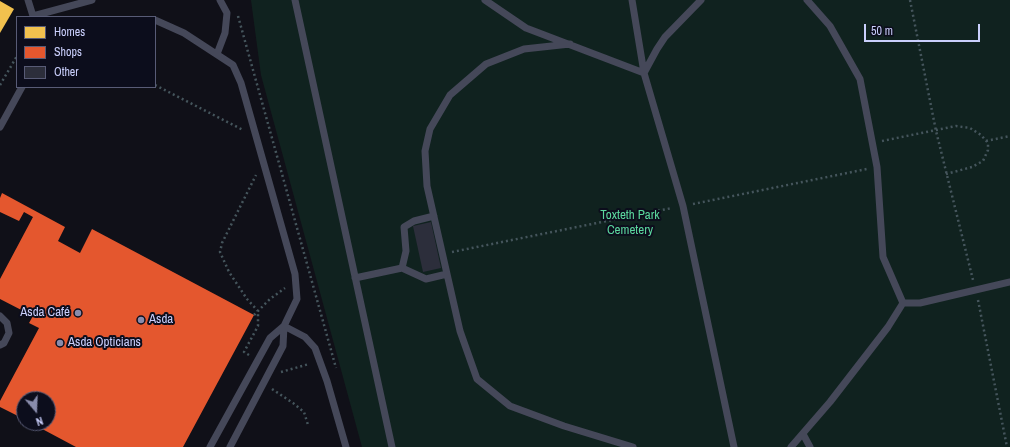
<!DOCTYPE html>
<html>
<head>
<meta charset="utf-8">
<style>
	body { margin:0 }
	#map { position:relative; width:1010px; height:447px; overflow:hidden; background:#101018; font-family:"Archivo Narrow",sans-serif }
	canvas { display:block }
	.legend { position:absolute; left:16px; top:16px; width:140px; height:72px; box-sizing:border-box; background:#0c0d1c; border:1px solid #585b76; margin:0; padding:5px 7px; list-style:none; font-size:12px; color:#cacffc }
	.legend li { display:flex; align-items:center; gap:8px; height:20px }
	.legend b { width:20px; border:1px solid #585b76 }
	.north { position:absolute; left:16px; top:391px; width:40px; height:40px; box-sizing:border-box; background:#0c0d1c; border:1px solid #585b76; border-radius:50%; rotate:161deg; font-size:11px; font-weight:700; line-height:16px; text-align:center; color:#cacffc }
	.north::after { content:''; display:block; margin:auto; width:14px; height:18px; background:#898cac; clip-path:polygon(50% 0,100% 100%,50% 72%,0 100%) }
	.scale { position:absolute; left:864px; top:24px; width:116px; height:18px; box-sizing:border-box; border:2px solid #cacffc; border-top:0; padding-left:5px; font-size:12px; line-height:14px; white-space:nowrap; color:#cacffc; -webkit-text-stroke:3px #0c0d1c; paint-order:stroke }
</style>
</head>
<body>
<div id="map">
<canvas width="1010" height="447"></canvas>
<ul class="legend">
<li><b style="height:11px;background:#f2c14e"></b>Homes</li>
<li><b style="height:11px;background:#e4572e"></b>Shops</li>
<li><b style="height:11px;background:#2c2e3b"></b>Other</li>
</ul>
<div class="north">N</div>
<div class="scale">50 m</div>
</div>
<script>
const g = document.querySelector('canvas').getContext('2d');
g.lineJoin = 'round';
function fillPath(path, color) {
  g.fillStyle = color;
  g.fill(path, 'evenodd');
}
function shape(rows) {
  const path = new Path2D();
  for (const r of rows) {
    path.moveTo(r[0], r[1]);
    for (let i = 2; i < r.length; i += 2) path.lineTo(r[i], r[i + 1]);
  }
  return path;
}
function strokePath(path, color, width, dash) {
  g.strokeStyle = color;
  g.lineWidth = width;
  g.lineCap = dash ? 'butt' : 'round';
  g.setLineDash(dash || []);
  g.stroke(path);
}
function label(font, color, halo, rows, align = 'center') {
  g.font = font + ' "Archivo Narrow",sans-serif';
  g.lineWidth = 4;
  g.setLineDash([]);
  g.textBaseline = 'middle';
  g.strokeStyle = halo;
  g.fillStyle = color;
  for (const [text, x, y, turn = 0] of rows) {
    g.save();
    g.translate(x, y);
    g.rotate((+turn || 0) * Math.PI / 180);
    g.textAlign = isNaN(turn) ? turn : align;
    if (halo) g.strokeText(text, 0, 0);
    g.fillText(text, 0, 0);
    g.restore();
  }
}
const green = shape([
	[251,0,1010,0,1010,447,362,447,261,75]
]);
const homes = shape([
	[0,1,14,9,0,33]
]);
const shops = shape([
	[2,193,65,227,58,241,80,253,92,229,254,315,183,447,76,447,31,423,48,423,48,399,24,399,24,419,0,407,0,401,39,328,29,323,33,316,0,299,0,279,33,217,24,212,19,221,0,212,0,198]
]);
const building = shape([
	[431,222,441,268,423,272,413,226]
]);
const path = shape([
	[910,0,936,131,973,280],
	[238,16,336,368],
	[0,85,17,56],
	[155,85,243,130],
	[882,141,956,126,970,128,981,135,988,143,988,150,983,161,972,167,946,174],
	[986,141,1010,136],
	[693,204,867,169],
	[452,252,672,208],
	[978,300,1007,447],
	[254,315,270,299,285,288],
	[249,355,244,352,258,326,258,311,247,299,229,272,220,252,222,243,256,175],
	[281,372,309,364],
	[272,389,293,403,304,412,308,425]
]);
const service = shape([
	[28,0,33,16,92,0],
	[295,0,392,447],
	[485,0,526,28,644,73,657,49,665,37,701,0],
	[632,0,644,73,683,206,734,447],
	[155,20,184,33,233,65,241,83,295,274,297,299,284,326,283,346,230,447],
	[570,44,524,49,486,64,450,95,430,129,425,151,427,186,460,331,477,379,510,406,564,426,633,447],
	[217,54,225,33,227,13,220,0],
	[0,127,22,87],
	[402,268,406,251,404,227,414,221,434,216],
	[355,278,402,268,426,279,447,274],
	[903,303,920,303,1010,282],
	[0,316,7,323,9,333,4,343,0,345],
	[284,326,305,337,315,348,327,381,346,447],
	[803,434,810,447],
	[210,447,270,338,284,326],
	[791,447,830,402,888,327,903,303,883,257,877,167,860,79,830,26,807,0]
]);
const markers = [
	[78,313,4,"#898cac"],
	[141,320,4,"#898cac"],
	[60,343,4,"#898cac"]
];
const parkNames = [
	["Toxteth Park",630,216],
	["Cemetery",630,231]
];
const poiNames = [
	["Asda Café",70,313,"right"],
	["Asda",149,320],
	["Asda Opticians",68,343]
];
fillPath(green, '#10221f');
fillPath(homes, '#f2c14e');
fillPath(shops, '#e4572e');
fillPath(building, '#2c2e3b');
strokePath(path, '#45555c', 2.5, [2, 3]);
strokePath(service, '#454859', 7);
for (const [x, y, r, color] of markers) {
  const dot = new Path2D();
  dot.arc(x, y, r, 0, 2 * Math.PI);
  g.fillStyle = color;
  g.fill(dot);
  strokePath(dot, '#0c0d1c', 1.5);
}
label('13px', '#5bd79e', '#0c0d1c', parkNames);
label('13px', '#cacffc', '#0c0d1c', poiNames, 'left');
</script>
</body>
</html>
